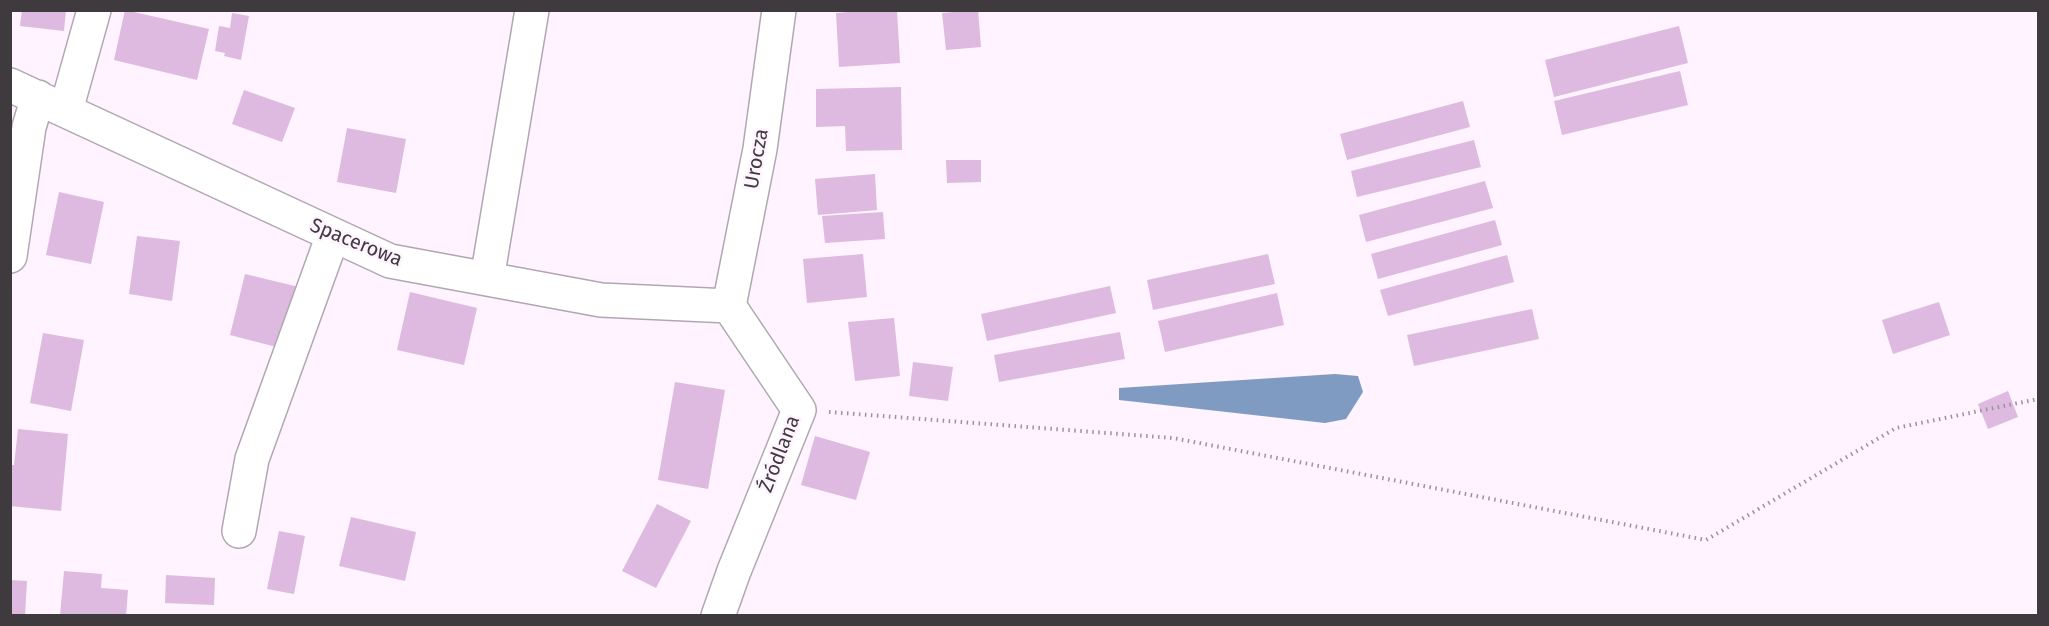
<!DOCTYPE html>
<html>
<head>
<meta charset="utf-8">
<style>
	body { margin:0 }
	#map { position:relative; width:2049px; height:626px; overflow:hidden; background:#fef3fe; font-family:"Fira Sans",sans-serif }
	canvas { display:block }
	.frame { position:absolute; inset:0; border:12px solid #3e3a3e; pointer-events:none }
</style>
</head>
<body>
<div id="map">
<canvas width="2049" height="626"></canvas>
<div class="frame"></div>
</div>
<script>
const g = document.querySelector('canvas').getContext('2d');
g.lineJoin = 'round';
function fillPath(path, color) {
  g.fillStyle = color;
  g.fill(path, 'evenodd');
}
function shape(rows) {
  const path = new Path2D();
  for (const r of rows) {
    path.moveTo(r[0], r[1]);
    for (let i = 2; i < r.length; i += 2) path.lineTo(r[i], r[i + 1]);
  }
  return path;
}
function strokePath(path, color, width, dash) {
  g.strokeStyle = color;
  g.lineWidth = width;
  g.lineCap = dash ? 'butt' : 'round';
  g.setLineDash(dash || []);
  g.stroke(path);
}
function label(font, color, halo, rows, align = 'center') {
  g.font = font + ' "Fira Sans",sans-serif';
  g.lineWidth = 5;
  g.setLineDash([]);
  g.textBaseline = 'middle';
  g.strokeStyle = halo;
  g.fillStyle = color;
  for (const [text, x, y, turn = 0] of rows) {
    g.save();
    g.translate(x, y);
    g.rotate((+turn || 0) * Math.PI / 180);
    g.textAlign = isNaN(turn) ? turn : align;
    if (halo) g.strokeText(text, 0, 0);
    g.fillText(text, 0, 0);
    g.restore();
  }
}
const water = shape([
	[1335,374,1358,376,1363,392,1346,419,1325,423,1119,400,1119,388]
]);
const building = shape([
	[22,10,66,10,64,31,20,26],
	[125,10,209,29,197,80,114,60],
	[873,10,897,10,900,63,839,67,836,13],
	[978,10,981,47,946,50,942,13],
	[232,13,249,16,241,60,224,56,225,53,215,51,219,26,230,28],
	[1679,26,1688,63,1554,97,1545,60],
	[1680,71,1688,105,1562,135,1554,101],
	[901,87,902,150,846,151,845,126,816,127,816,89],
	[244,90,295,108,282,142,232,124],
	[1463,101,1470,127,1347,160,1340,134],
	[347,128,406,139,396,193,337,182],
	[1474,140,1481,167,1357,197,1351,171],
	[946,160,981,160,981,182,947,183],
	[875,174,877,210,818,215,815,179],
	[1485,181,1493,208,1366,242,1359,215],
	[59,192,104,202,91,264,46,255],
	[883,212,885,239,825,243,822,216],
	[1495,220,1502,245,1378,279,1371,254],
	[137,236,180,241,172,301,129,294],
	[863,254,867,297,807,303,803,259],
	[1268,254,1275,284,1153,310,1147,280],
	[1507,255,1514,282,1388,316,1380,290],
	[245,274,299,287,284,349,230,335],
	[1110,286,1116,313,987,341,981,314],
	[410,292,477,308,464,365,397,350],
	[1277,293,1284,325,1165,352,1158,321],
	[1939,302,1950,335,1893,354,1882,320],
	[1532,309,1539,339,1414,366,1407,335],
	[894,318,900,376,855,381,848,322],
	[1120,332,1125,359,999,382,994,355],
	[43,333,84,340,71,411,30,403],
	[913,362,953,367,948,401,909,396],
	[675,382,725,390,708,489,658,480],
	[2008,391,2018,417,1988,429,1978,404],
	[18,429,68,434,61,511,10,506,10,465,14,465],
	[815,436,870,452,856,500,801,485],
	[657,504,691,521,656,588,622,571],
	[351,517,416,532,405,581,339,566],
	[279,531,305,536,294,594,267,589],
	[64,571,102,574,101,588,128,590,126,616,60,616],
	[166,575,215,578,214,605,165,603],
	[10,580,27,581,25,616,10,616]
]);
const path = shape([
	[829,412,1173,438,1706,540,1896,428,2038,399]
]);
const minor = shape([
	[10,85,390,261,601,300,729,306],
	[66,110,94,10],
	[10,256,29,127,38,97],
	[487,279,532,10],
	[729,306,760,149,779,10],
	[239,531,252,459,333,235],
	[718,616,734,571,799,410,729,306]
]);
const streetNames = [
	["Urocza",757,159,-80],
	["Spacerowa",356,243,22],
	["Źródlana",780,454,-69]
];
fillPath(water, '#7f9bc2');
fillPath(building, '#deb9e0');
strokePath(minor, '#b1a7b2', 36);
strokePath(path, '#9b939b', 4, [1.5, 4.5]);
strokePath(minor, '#fff', 33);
label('20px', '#3e3a3e', '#fef3fe', streetNames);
</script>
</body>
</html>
